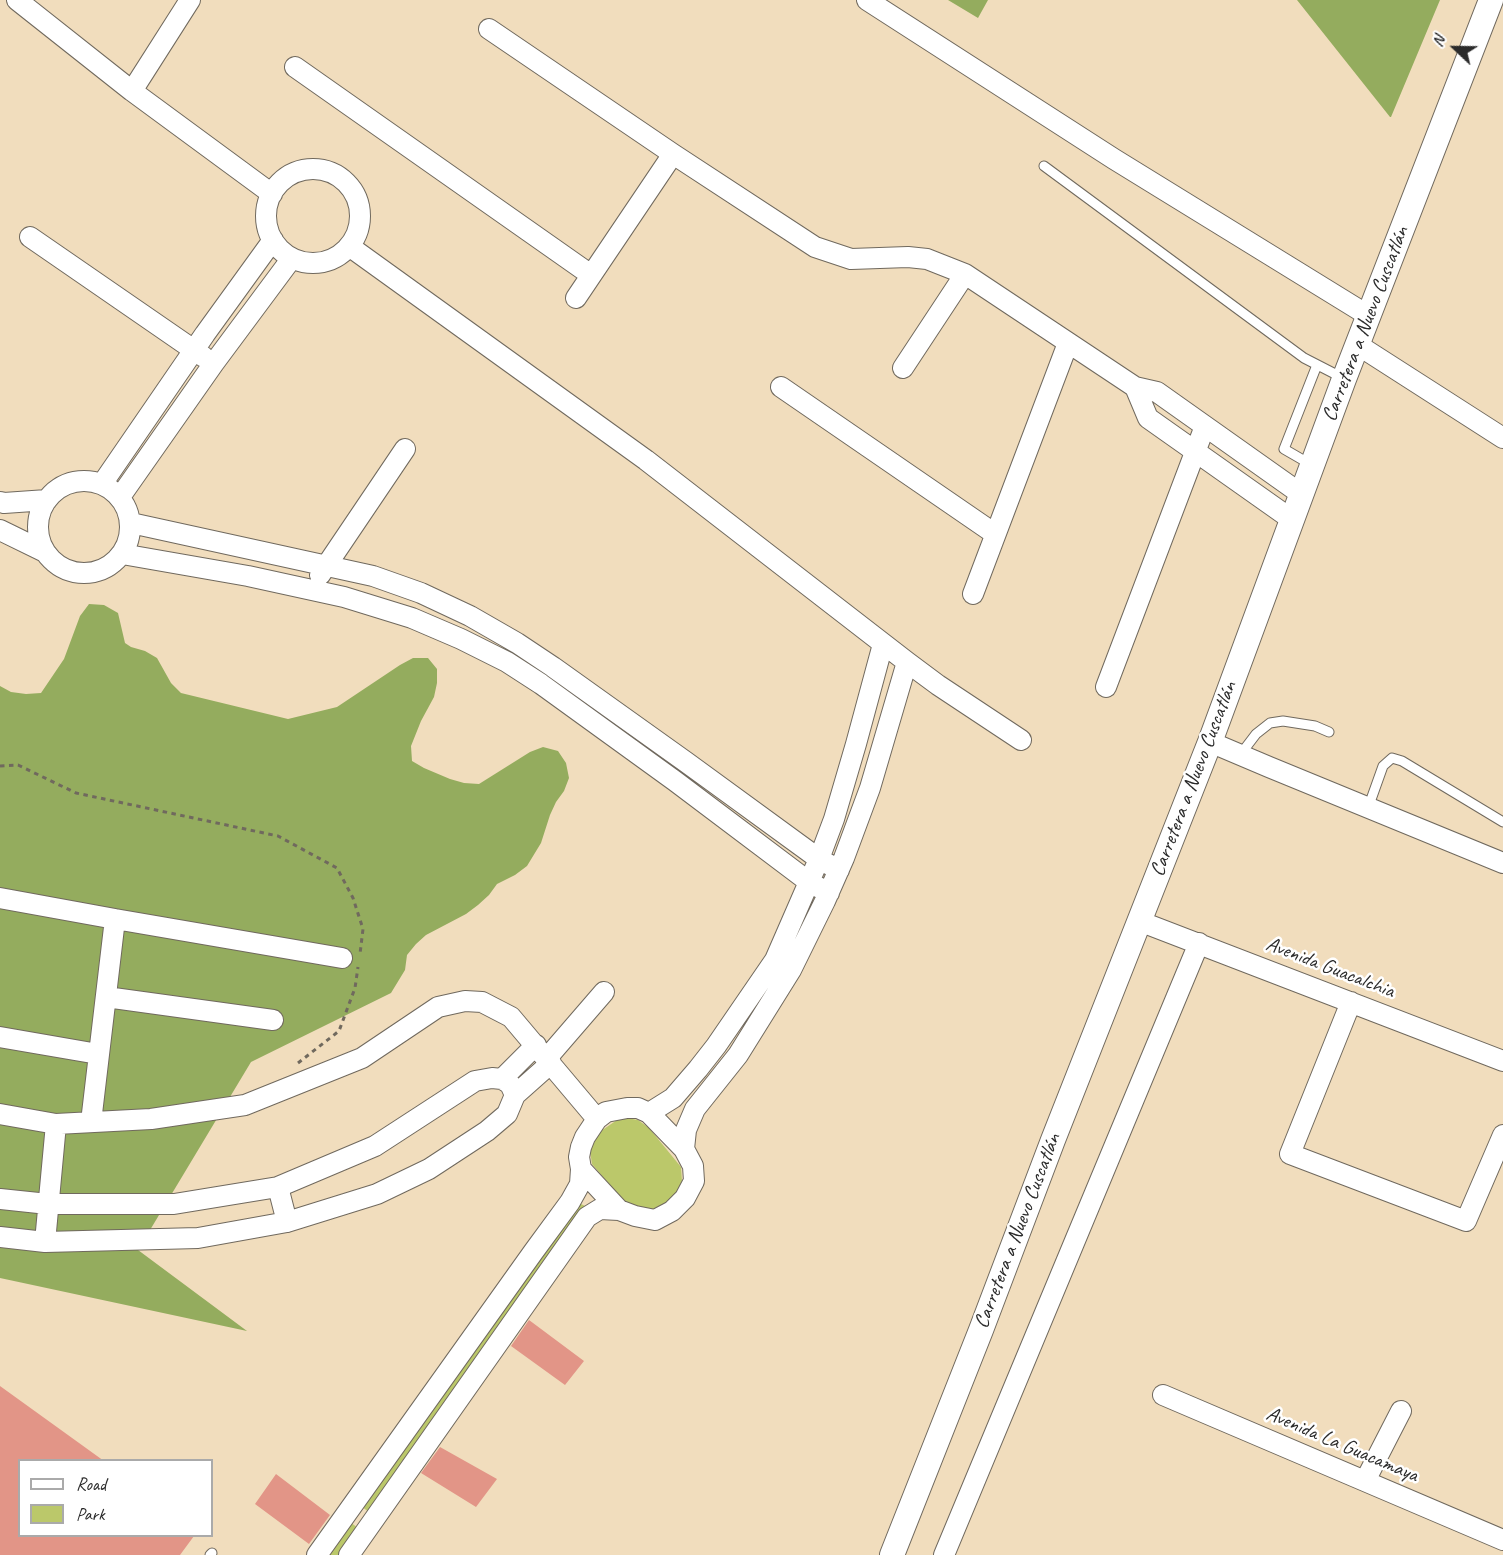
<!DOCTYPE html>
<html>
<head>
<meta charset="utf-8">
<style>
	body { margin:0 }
	#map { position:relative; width:1503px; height:1555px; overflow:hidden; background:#f1ddbd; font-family:Caveat,sans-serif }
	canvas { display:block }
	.legend { position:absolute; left:18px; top:1459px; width:195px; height:78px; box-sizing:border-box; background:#fff; border:2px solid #aaa; margin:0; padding:8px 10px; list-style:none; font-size:18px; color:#2b2b2b }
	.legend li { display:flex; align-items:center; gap:12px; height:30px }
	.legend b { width:30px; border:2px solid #aaa }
	.north { position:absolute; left:1425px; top:18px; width:60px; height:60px; -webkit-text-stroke:4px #fff; paint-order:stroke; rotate:292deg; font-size:16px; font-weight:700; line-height:24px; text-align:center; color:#2b2b2b }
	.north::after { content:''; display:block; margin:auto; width:21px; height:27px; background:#2b2b2b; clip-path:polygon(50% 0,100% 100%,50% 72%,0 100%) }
</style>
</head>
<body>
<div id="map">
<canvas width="1503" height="1555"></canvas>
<ul class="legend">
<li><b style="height:8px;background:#fff"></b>Road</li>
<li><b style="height:16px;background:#bbc86a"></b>Park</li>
</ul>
<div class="north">N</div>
</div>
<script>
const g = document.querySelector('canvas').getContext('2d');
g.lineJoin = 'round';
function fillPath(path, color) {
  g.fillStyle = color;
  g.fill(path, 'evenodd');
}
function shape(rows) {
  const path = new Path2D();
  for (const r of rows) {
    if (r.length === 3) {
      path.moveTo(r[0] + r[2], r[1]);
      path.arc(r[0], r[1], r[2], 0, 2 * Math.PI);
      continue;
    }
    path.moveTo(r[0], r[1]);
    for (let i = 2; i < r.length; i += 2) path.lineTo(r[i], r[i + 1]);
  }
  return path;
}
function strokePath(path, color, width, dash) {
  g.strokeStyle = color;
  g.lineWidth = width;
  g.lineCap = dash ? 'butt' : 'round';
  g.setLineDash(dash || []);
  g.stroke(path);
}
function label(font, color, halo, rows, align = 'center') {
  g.font = font + ' Caveat,sans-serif';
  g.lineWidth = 5;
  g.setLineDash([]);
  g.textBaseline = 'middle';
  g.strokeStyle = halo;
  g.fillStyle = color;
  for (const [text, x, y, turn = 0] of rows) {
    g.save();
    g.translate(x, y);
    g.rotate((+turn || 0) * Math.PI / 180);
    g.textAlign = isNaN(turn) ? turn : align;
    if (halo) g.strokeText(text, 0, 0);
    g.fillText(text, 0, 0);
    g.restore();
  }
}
const green = shape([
	[627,1118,638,1120,649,1128,681,1167,682,1181,677,1191,673,1198,665,1205,657,1209,647,1210,625,1203,592,1164,590,1151,593,1141,598,1133,617,1120],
	[581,1204,585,1206,585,1210,370,1513,361,1506,578,1205],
	[350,1522,358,1528,339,1555,326,1555]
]);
const forest = shape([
	[948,0,988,0,978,18],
	[1297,0,1440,0,1391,117,1390,117],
	[89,604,104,605,118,613,125,643,131,647,145,651,157,658,171,683,181,693,288,719,337,707,400,665,413,658,428,658,437,669,437,683,434,697,421,721,411,746,412,761,424,768,450,779,464,783,479,784,530,752,543,747,558,751,566,763,569,778,564,791,556,802,550,815,541,843,527,866,515,875,497,884,489,895,478,905,466,914,426,935,416,944,407,955,405,970,391,993,251,1062,138,1250,247,1331,0,1278,0,686,11,692,26,694,41,693,64,659,80,616]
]);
const building = shape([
	[529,1320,584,1361,565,1385,511,1346],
	[0,1386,104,1461,20,1461,20,1536,194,1536,180,1555,0,1555],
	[440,1447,497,1479,476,1507,421,1473],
	[276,1474,330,1515,309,1544,255,1504]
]);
const path = shape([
	[0,766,18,765,76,793,278,836,337,868,353,898,363,929,360,954],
	[298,1063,339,1031,355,988,358,967]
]);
const service = shape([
	[1044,166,1304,358,1343,378],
	[1310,464,1284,449,1317,365],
	[1240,755,1256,734,1270,723,1283,721,1315,726,1329,732],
	[1368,808,1383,766,1392,758,1402,761,1503,822],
	[210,1555,212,1553]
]);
const minor = shape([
	[17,0,132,91,272,194],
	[867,0,1114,159,1369,316],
	[489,29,673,154,815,247,851,259,908,257,927,259,965,274,1135,387,1157,392,1301,494],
	[295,67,591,275],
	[132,91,190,0],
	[313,216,47],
	[30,237,204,357],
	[349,246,646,460,907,662,938,685,1021,740],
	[576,298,673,154],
	[1358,345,1503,438],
	[903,368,965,274],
	[781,387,995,534],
	[1135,387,1148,418,1291,519],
	[84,527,46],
	[102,484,205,334,273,240],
	[120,497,214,363,292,258],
	[0,502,4,503,47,500],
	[131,523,373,576,421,593,470,616,517,643,553,667,686,762,819,859,839,870],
	[0,530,45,552],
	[122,554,248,576,344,597,412,618,461,639,507,662,541,684,675,781,809,882,829,893],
	[320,575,405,449],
	[973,594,1068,343],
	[1106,687,1205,426],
	[1210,742,1269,767,1503,863],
	[0,898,115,919,91,1122],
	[115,919,342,958],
	[1139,921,1503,1061],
	[106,997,273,1020],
	[1351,1002,1290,1154,1466,1221,1503,1135],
	[0,1037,98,1054],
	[547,1058,604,992],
	[502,1079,536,1045],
	[627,1108,638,1108,649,1113,684,1149,693,1166,694,1181,685,1198,672,1211,655,1220,635,1216,619,1210,581,1169,579,1157,581,1147,585,1137,597,1119,606,1112,627,1108],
	[649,1113,673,1098,698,1069,716,1046,775,960,819,859,834,819,856,744,883,644],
	[0,1114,56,1124,151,1119,245,1105,362,1058,438,1007,465,1001,482,1002,511,1017,597,1119],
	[684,1149,686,1130,695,1109,738,1055,791,970,825,901,844,858,870,788,907,662],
	[278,1187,287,1222],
	[0,1199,48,1204,174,1204,278,1187,375,1146,475,1081,492,1078,502,1079,510,1084,515,1095],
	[0,1237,45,1242,198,1238,287,1222,377,1194,429,1169,487,1131,507,1114,515,1095,551,1063],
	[45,1242,56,1124],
	[1163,1395,1503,1540],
	[1365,1481,1401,1411],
	[317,1555,534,1251,570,1202,580,1184,581,1169],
	[349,1555,587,1217,600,1209,619,1210],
	[944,1555,1199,943]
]);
const tertiary = shape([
	[892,1555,981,1330,1053,1140,1210,742,1344,379,1491,0]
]);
const streetNames = [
	["Carretera a Nuevo Cuscatlán",1366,324,-69],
	["Carretera a Nuevo Cuscatlán",1194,779,-69],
	["Avenida Guacalchia",1330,968,21],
	["Carretera a Nuevo Cuscatlán",1018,1231,-69],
	["Avenida La Guacamaya",1342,1445,23]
];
fillPath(green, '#bbc86a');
fillPath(forest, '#94ac5e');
fillPath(building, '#e29587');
strokePath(service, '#70695e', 11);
strokePath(minor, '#70695e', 22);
strokePath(tertiary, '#70695e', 26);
strokePath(path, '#70695e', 3, [4.5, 4.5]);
strokePath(service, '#fff', 9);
strokePath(minor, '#fff', 20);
strokePath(tertiary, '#fff', 24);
label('21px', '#2b2b2b', '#fff', streetNames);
</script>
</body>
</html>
